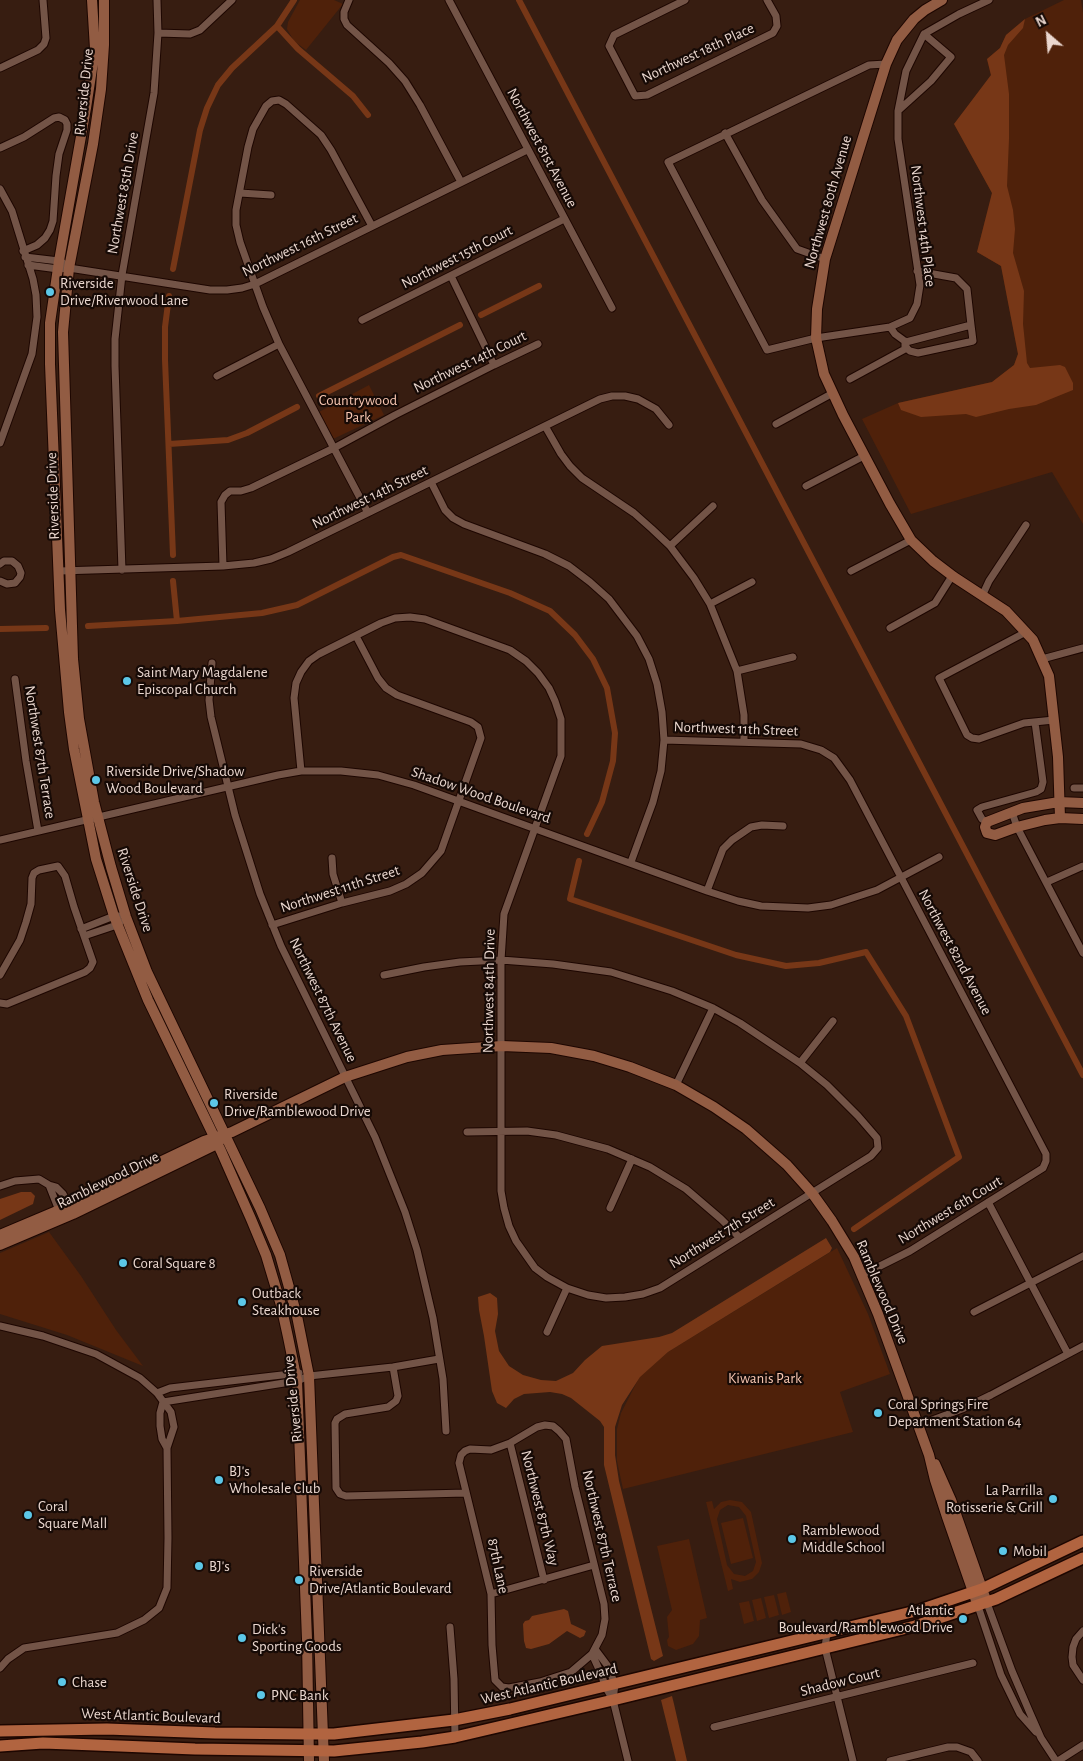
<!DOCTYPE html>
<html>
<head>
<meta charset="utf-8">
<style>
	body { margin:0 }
	#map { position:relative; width:1083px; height:1761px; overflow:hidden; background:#371d11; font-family:"Alegreya Sans",sans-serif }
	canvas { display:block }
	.north { position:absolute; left:1023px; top:10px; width:50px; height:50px; -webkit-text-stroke:4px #160a06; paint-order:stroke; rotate:333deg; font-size:14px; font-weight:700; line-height:20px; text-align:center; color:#ead7cf }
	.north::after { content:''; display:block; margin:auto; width:18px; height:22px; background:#ead7cf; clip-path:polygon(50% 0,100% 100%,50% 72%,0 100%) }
</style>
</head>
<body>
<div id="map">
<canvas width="1083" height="1761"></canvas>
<div class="north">N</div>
</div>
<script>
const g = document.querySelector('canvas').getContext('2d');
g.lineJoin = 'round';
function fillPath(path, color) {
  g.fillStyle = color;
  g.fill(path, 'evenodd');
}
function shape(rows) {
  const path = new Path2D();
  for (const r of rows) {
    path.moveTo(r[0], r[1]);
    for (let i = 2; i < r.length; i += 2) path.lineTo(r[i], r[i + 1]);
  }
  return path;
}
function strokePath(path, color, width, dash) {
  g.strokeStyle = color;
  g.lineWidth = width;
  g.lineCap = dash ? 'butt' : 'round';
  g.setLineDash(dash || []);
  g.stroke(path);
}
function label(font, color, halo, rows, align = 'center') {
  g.font = font + ' "Alegreya Sans",sans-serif';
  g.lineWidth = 4.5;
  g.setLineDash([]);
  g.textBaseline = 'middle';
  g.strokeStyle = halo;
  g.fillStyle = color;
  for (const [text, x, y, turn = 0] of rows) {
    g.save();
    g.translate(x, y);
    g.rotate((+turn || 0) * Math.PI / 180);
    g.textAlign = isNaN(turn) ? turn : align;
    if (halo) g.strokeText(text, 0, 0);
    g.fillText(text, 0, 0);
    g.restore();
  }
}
const green = shape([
	[300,0,334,0,343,4,306,50,294,41,287,29,288,22],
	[1064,0,1081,0,1083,13,1083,524,1052,472,911,514,862,419,898,403,992,382,1014,365,1018,354,1001,266,977,252,992,193,954,124,991,76,987,59,1000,48,1006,35,1025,19],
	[369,385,384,415,333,439,319,412],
	[49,1232,81,1276,116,1330,143,1366,67,1335,0,1314,0,1253],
	[837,1248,868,1314,890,1374,840,1392,853,1432,623,1489,617,1461,617,1429,621,1413,640,1376,668,1352],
	[730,1500,742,1502,751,1512,762,1563,759,1572,752,1579,740,1582,731,1579,733,1589,728,1591,706,1502,712,1501,714,1509,721,1502],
	[728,1505,739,1507,746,1516,756,1562,753,1571,745,1576,734,1574,727,1565,717,1519,720,1510],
	[743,1518,753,1558,731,1564,721,1523],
	[689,1539,707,1618,700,1620,699,1636,693,1644,676,1650,668,1646,667,1640,669,1637,667,1617,672,1610,657,1546],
	[786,1592,791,1612,782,1615,777,1594],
	[774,1595,779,1615,769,1618,764,1597],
	[761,1598,766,1618,757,1621,752,1600],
	[749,1601,754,1621,744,1624,739,1603]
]);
const water = shape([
	[1025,19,1023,28,1008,45,1004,55,1009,94,1009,139,1007,186,1013,210,1015,229,1013,253,1024,291,1023,324,1027,363,1030,368,1060,365,1065,367,1073,383,1073,390,1036,405,1009,409,976,417,966,414,921,417,901,410,898,403,992,382,1014,365,1018,354,1001,266,977,252,992,193,954,124,991,75,987,59,1000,48,1006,35],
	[21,1192,31,1192,35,1196,33,1204,0,1220,0,1199],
	[826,1238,832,1248,830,1252,668,1352,640,1377,622,1405,615,1427,615,1455,619,1481,663,1656,654,1661,651,1659,604,1465,604,1427,600,1421,571,1398,562,1394,550,1392,524,1394,514,1399,506,1408,497,1403,492,1391,484,1336,479,1310,478,1297,490,1293,497,1298,498,1314,495,1331,499,1351,509,1366,523,1375,541,1380,556,1381,573,1373,585,1360,602,1346,659,1337,672,1333],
	[564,1609,568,1611,571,1624,586,1631,584,1636,580,1638,567,1631,549,1644,531,1649,526,1648,524,1641,523,1624,525,1621,529,1620,532,1616],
	[672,1696,674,1704,687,1761,676,1761,661,1700]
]);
const canal = shape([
	[519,0,1083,1075],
	[277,26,298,49,353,96,368,115],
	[173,269,200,130,207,108,218,85,232,68,277,26,294,0],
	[169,296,165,327,165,360,173,555],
	[481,315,539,286],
	[319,396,460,325],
	[169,444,228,440,247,433,297,407],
	[173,581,177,621],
	[88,626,177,621,262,613,297,605,393,557,401,555,510,593,550,611,575,635,593,659,607,688,615,733,613,761,602,802,587,834],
	[0,629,46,628],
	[579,861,570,899,736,955,786,966,819,963,866,952,906,1016,959,1157,854,1229]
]);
const street = shape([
	[349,0,344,12,344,19,347,25,389,63,405,81,420,105,461,182],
	[449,0,612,308],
	[685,0,614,35,609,46,635,96,647,95,773,33,777,26,776,16,767,0],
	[158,33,190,34,200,30,232,0],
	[886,64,869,65,668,162,767,350,816,338,890,327,910,318,917,304,920,285,898,139,898,111,906,71,924,34,959,14,989,0],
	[0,68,38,50,44,44,46,38,43,0],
	[899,110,931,81,951,57,924,34],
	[725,133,762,200,797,249,825,259],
	[0,148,24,137,54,118,59,117,65,120,67,124,67,130,59,154,56,176,53,221,50,230,45,238,37,245,23,251],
	[0,189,12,211,33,279,36,295,37,317,32,354,0,443],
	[240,193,271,195],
	[25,257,59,261,63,263],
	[28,265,58,269,69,268,210,290,227,290,242,288,255,284,527,150],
	[451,276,494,365],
	[362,320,564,219],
	[890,327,895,334,906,342,971,325,967,289,956,278,917,271],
	[905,341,905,347,910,351,918,353,969,342,973,341,971,325],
	[217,376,279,344],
	[850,379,907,348],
	[776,424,833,393],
	[545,426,561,454,570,466,582,478,634,513,652,529,670,546,694,578,710,604,737,671,744,715,744,742],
	[431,482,445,510,453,518,464,524,545,554,569,566,590,582,609,599,637,636,649,659,657,684,662,712,664,740,661,771,653,802,631,862],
	[806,486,864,456],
	[368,513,279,344,263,307,240,242,236,225,236,210,248,147,253,129,266,106,272,101,279,100,286,104,321,135,331,150,372,226],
	[670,546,713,506],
	[0,564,4,561,12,561,18,566,21,573,20,577,15,583,7,584,0,581],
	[223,566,221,502,225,495,230,491,241,491,251,488,334,448,395,415,494,365,538,344],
	[122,570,115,366,115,339,122,275,154,93,158,33,157,0],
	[59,571,223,566,254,563,271,559,288,552,600,399,612,396,625,396,638,399,656,409,669,425],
	[851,571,911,540],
	[983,594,989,581,1026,525],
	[710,604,752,582],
	[890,628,935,603,952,576],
	[1026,632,939,678,967,735,972,738,979,739,1024,723,1054,720],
	[1042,659,1083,648],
	[212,663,209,700,211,717,235,815,260,894,281,946,375,1137,405,1212,417,1250,433,1318,443,1379,446,1431],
	[737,671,793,657],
	[15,679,26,761,38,831],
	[664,740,801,744,821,750,834,758,850,780,1046,1154,1046,1161,1043,1168,910,1251,862,1275],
	[301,771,294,698,296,683,301,672,309,661,319,654,381,623,395,618,410,617,425,619,510,650,526,661,538,673,549,688,555,701,561,719,561,756,504,914,501,960,501,1191,504,1208,509,1226,516,1241,535,1268,547,1277,567,1288,588,1295,606,1298,625,1297,643,1294,660,1288,871,1156,878,1148,877,1138,858,1116,827,1085,800,1063,740,1023,713,1008,672,991,611,972,553,964,501,960,460,962,424,967,384,975],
	[1074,788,1083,788],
	[1012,812,1017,827,1083,953],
	[987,822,982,819,977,810,982,807,1036,792,1041,789,1043,782,1035,722],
	[0,840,278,775,301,771,341,771,378,775,414,785,707,891,738,901,761,906,808,908,831,905,877,890,939,857],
	[332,858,333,874,342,903],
	[1047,882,1083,866],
	[707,891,723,849,732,840,751,827,762,825,783,826],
	[272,925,342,903,390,891,406,884,422,873,441,851,481,738,478,727,471,722,397,695,386,688,378,678,356,636],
	[81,929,114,916,119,916],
	[84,936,117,925,120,922],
	[0,975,20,940,26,922,31,904,32,878,34,873,39,870,58,866,65,876,74,907,93,962,90,968,85,972,7,1004,0,1003],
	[800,1063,833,1021],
	[676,1085,713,1008],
	[467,1132,527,1131,556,1135,608,1149,650,1167,686,1189,721,1219,740,1238],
	[49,1185,60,1213],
	[0,1186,15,1181,39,1179,49,1185,56,1187,63,1194,70,1208],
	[988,1202,1068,1354],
	[610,1208,632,1159],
	[974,1312,1083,1256],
	[0,1326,43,1336,96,1354,140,1378,157,1393,171,1412,174,1427,167,1448,168,1538,167,1588,159,1608,144,1620,117,1633,24,1648,8,1659,0,1668],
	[547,1332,567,1288],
	[393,1367,398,1396,396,1401,388,1407,345,1414,337,1419,335,1423,336,1488,340,1494,346,1496,466,1493],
	[157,1393,170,1388,299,1373],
	[163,1402,297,1381,309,1376,393,1367,439,1359],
	[163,1402,160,1413,160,1426,162,1439,167,1448],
	[545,1425,553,1426,559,1431,566,1439,575,1487,604,1604,605,1619,602,1635,592,1654,571,1672,540,1682,509,1688,502,1687,495,1680,492,1645,491,1594,459,1463,461,1455,465,1451,470,1449,491,1450,510,1443,537,1427,545,1425],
	[919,1425,962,1409,991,1395,1083,1346],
	[510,1443,544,1580],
	[491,1594,594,1565],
	[987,1603,1012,1671,1030,1713,1041,1738,1056,1761],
	[978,1606,1001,1675,1020,1714,1036,1732],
	[450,1627,454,1679,455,1737],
	[1083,1631,1076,1639,1073,1647,1072,1657,1073,1665,1083,1680],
	[827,1632,825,1648,853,1761],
	[595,1649,607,1665,615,1684,613,1700],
	[592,1654,602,1676,605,1686,613,1700,628,1761],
	[714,1727,973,1663],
	[890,1761,948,1747,957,1747,971,1752,978,1761],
	[1058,1761,1083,1745]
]);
const secondary = shape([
	[92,0,95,49,86,108,59,261,50,323,50,364,60,610,69,712,74,749,96,859,114,916,148,1000,221,1151,251,1219,266,1255,281,1305,288,1337,297,1381,307,1639,309,1761],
	[104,0,104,45,101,89,93,144,69,268,63,332,73,659,79,719,94,802,111,867,126,917,147,972,260,1208,280,1255,297,1316,309,1376,324,1761],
	[942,0,925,10,914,19,897,40,886,64,825,259,817,309,816,338,824,374,843,415,890,504,911,540,933,561,954,577,1006,611,1033,640,1049,676,1058,757,1060,818],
	[1083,803,1059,802,1023,808,987,822,985,827,987,833,995,835,1017,827,1045,820,1060,818,1083,819],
	[0,1235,59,1210,204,1141,232,1132,345,1077,407,1057,442,1050,502,1046,551,1048,594,1056,630,1067,676,1085,714,1107,746,1129,787,1165,812,1193,832,1221,854,1257,878,1314,929,1455,935,1480,947,1517,978,1606],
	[0,1245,73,1214,217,1144,221,1139],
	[935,1464,951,1500,987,1603]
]);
const primary = shape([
	[0,1731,107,1729,215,1733,309,1734,334,1734,454,1720,510,1709,920,1610,982,1589,1083,1541],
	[0,1746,43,1743,70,1744,195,1749,334,1751,422,1742,455,1737,613,1700,915,1626,996,1599,1083,1558]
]);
const markers = [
	[50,292,5,"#5cc7e7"],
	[127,681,5,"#5cc7e7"],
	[96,780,5,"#5cc7e7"],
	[214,1103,5,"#5cc7e7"],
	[123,1263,5,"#5cc7e7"],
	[242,1302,5,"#5cc7e7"],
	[878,1413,5,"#5cc7e7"],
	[219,1480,5,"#5cc7e7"],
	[1053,1499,5,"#5cc7e7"],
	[28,1515,5,"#5cc7e7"],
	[792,1539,5,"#5cc7e7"],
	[1003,1551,5,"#5cc7e7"],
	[199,1566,5,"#5cc7e7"],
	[299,1580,5,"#5cc7e7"],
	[963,1619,5,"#5cc7e7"],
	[242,1638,5,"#5cc7e7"],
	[62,1682,5,"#5cc7e7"],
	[261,1695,5,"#5cc7e7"]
];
const streetNames = [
	["Northwest 18th Place",698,53,-25],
	["Riverside Drive",84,92,-84],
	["Northwest 81st Avenue",542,148,62],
	["Northwest 85th Drive",123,193,-80],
	["Northwest 80th Avenue",828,202,-74],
	["Northwest 14th Place",923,226,83],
	["Northwest 16th Street",300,245,-26],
	["Northwest 15th Court",457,257,-27],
	["Northwest 14th Court",470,362,-26],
	["Riverside Drive",53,496,-92],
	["Northwest 14th Street",370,497,-26],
	["Northwest 11th Street",736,729,2],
	["Northwest 87th Terrace",40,752,81],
	["Shadow Wood Boulevard",481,795,19],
	["Northwest 11th Street",340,889,-18],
	["Riverside Drive",135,890,72],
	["Northwest 82nd Avenue",955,952,62],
	["Northwest 84th Drive",489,991,-89],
	["Northwest 87th Avenue",323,1000,64],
	["Ramblewood Drive",108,1180,-26],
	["Northwest 6th Court",950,1210,-31],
	["Northwest 7th Street",722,1233,-32],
	["Ramblewood Drive",882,1292,67],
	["Riverside Drive",293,1399,-96],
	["Northwest 87th Way",540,1508,76],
	["Northwest 87th Terrace",602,1536,77],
	["87th Lane",498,1566,78],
	["Shadow Court",840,1682,-14],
	["West Atlantic Boulevard",549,1684,-13],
	["West Atlantic Boulevard",151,1716,2]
];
const poiNames = [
	["Riverside",60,283],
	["Drive/Riverwood Lane",60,300],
	["Saint Mary Magdalene",137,672],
	["Episcopal Church",137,689],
	["Riverside Drive/Shadow",106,771],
	["Wood Boulevard",106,788],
	["Riverside",224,1094],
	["Drive/Ramblewood Drive",224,1111],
	["Coral Square 8",133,1263],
	["Outback",252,1293],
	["Steakhouse",252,1310],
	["Coral Springs Fire",888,1404],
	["Department Station 64",888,1421],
	["BJ's",229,1471],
	["Wholesale Club",229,1488],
	["La Parrilla",1043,1490,"right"],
	["Rotisserie & Grill",1043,1507,"right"],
	["Coral",38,1506],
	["Square Mall",38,1523],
	["Ramblewood",802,1530],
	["Middle School",802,1547],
	["Mobil",1013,1551],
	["BJ's",209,1566],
	["Riverside",309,1571],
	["Drive/Atlantic Boulevard",309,1588],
	["Atlantic",953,1610,"right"],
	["Boulevard/Ramblewood Drive",953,1627,"right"],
	["Dick's",252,1629],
	["Sporting Goods",252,1646],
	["Chase",72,1682],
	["PNC Bank",271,1695]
];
const parkNames = [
	["Countrywood",358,400],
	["Park",358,417],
	["Kiwanis Park",765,1378]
];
fillPath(green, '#4f210a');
fillPath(water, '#773717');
strokePath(canal, '#773717', 6);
strokePath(street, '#1d0600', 9);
strokePath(secondary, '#1d0600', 12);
strokePath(primary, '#1d0600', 14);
strokePath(street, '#735447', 7);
strokePath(secondary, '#925c43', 10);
strokePath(primary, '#b16440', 11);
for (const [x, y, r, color] of markers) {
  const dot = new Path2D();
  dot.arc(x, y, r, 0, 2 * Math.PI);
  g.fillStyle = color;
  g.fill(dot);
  strokePath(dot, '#160a06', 2);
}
label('15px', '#ead7cf', '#160a06', streetNames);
label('15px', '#ead7cf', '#160a06', poiNames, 'left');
label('15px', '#f7c6b1', '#160a06', parkNames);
</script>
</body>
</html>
